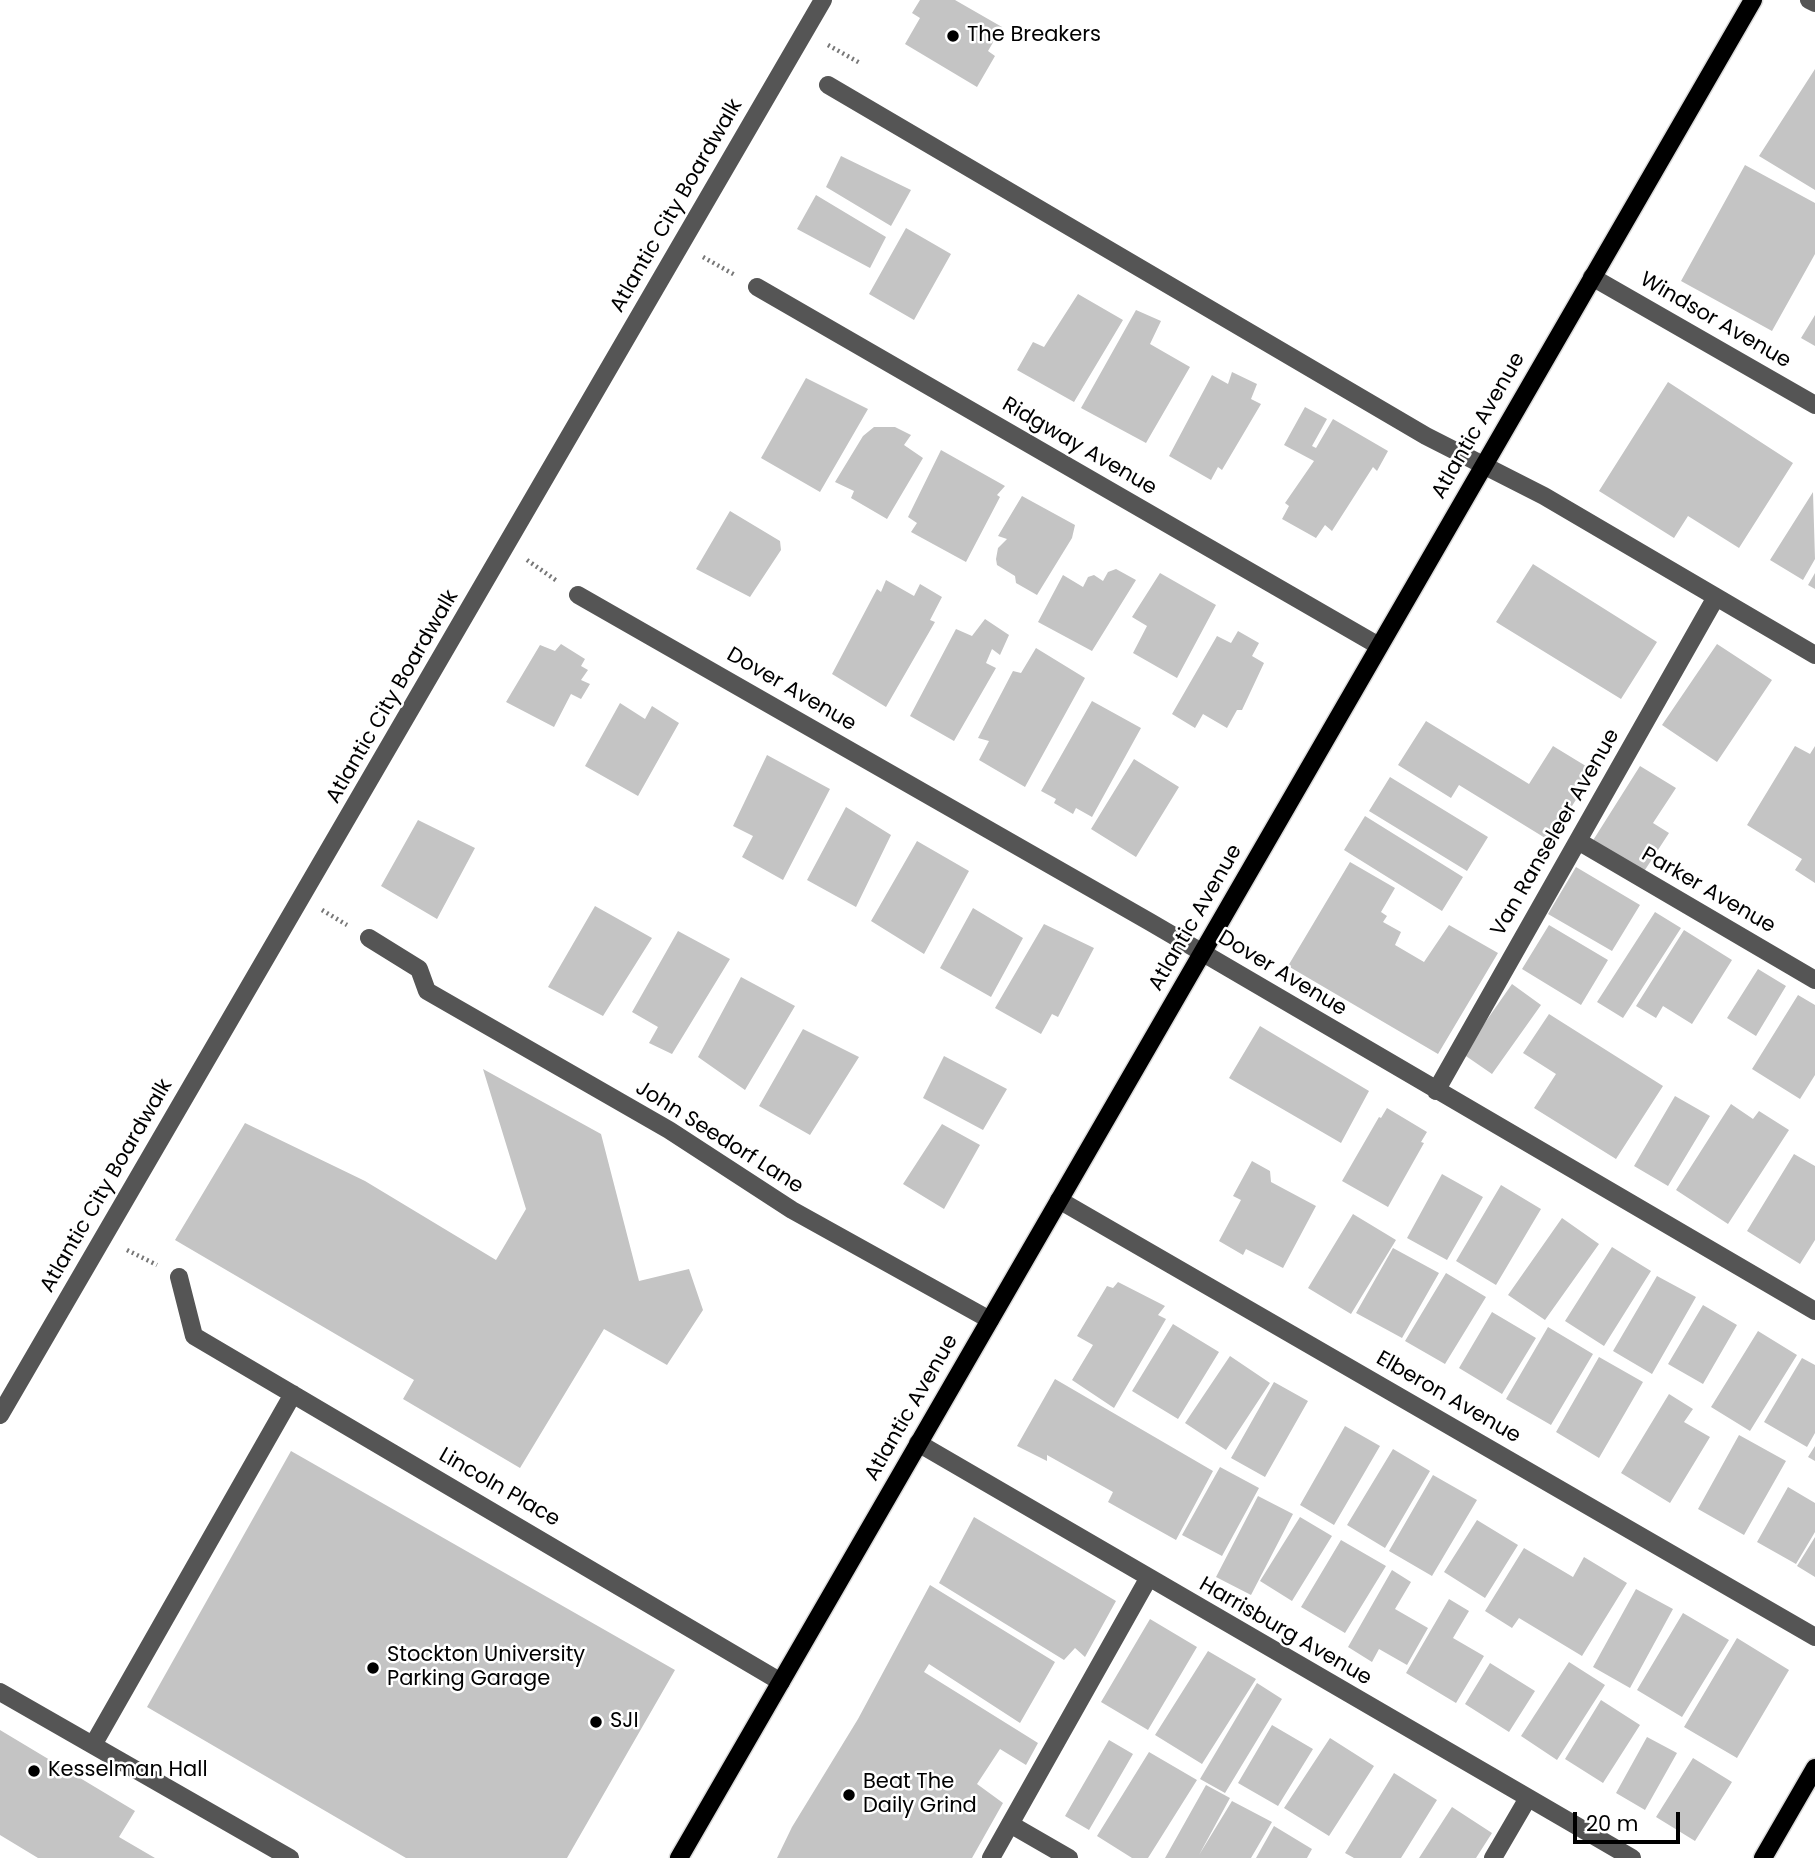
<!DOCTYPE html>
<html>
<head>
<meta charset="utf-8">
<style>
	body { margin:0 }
	#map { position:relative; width:1815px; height:1858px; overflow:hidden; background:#fff; font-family:Poppins,sans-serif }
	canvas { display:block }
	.scale { position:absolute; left:1573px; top:1812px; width:107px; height:32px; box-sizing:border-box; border:4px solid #000; border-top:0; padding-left:9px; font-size:21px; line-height:24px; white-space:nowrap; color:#000; -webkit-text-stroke:5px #fff; paint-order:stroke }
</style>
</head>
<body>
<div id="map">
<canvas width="1815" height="1858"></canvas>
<div class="scale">20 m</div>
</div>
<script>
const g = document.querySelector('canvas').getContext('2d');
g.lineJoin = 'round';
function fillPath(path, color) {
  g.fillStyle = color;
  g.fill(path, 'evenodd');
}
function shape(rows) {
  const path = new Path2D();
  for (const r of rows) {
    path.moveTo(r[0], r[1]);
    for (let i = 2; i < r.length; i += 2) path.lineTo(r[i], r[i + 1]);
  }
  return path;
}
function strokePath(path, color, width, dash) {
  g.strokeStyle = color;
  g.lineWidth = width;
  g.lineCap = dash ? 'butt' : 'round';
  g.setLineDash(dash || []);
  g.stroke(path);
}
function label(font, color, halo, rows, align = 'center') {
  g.font = font + ' Poppins,sans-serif';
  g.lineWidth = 5;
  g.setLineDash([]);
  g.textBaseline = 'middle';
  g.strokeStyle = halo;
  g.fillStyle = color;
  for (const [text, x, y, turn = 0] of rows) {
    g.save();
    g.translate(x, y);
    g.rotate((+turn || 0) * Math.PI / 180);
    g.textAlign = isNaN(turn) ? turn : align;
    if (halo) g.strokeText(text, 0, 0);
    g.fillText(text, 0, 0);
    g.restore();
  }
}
const building = shape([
	[920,0,955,0,1002,27,988,51,995,56,977,87,905,44,920,18,912,13],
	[1815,69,1815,190,1759,156],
	[841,156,911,190,891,226,826,187],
	[1745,165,1815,203,1815,254,1772,331,1681,281],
	[816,195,886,237,870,268,797,229],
	[906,228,951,254,914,320,869,294],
	[1078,294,1123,320,1074,402,1017,370,1033,342,1044,347],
	[1136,310,1161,321,1150,344,1190,367,1146,443,1081,408],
	[1815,315,1815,346,1801,338],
	[1232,372,1257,384,1251,399,1261,404,1222,470,1218,467,1211,480,1169,456,1212,375,1228,384],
	[806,378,868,409,820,492,761,458],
	[1668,382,1793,463,1739,548,1688,516,1674,538,1599,491],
	[1305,407,1327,419,1312,446,1316,448,1333,419,1388,451,1377,471,1373,467,1332,531,1325,525,1316,538,1282,519,1289,506,1285,503,1314,461,1284,445],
	[874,427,895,427,911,435,904,445,923,458,887,519,851,498,854,491,835,482,863,436],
	[941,450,1005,486,997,495,1000,497,966,562,911,532,917,523,908,517],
	[1813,492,1815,559,1803,580,1770,560],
	[1022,496,1075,525,1072,538,1037,595,1016,583,1015,576,997,565,996,559,998,548,1007,539,998,536],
	[730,511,780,541,781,550,750,597,696,569],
	[1533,564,1657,642,1621,699,1496,622],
	[1116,569,1136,580,1092,651,1038,622,1063,575,1083,587,1088,577,1094,575,1103,581,1108,572],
	[1160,573,1216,605,1177,678,1133,653,1147,626,1132,617],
	[1815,573,1815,589,1808,585],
	[886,580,914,596,920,584,942,597,930,620,935,622,886,707,832,674,877,589,881,592],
	[985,619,1009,635,1000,655,992,649,986,663,996,668,954,741,910,716,956,629,972,636],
	[1238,631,1259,643,1252,656,1264,663,1242,710,1237,710,1227,728,1203,714,1195,728,1172,714,1217,636,1231,643],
	[561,644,585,659,581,666,588,670,581,680,590,684,581,699,571,694,554,727,506,702,540,645,555,651],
	[1717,644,1772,680,1717,762,1662,725],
	[1036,648,1085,678,1025,787,979,760,989,741,978,738,1013,671,1021,673],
	[1092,701,1141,728,1092,817,1076,808,1073,814,1054,803,1056,799,1041,791],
	[620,703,645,719,652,706,679,723,638,796,585,766],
	[1426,721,1529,784,1553,746,1594,771,1550,841,1459,785,1451,798,1398,765],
	[1795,746,1810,754,1815,746,1815,883,1795,870,1802,859,1747,825],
	[767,755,830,789,783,880,742,857,753,836,733,826],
	[1134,759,1179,787,1136,857,1091,829],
	[1640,766,1676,788,1653,823,1669,833,1643,873,1592,842],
	[1390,777,1488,837,1467,871,1369,811],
	[846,807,891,835,856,907,807,880],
	[1365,816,1463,877,1442,911,1344,850],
	[418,820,475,848,437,919,381,886],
	[917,841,969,871,924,954,871,921],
	[1350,862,1395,888,1381,912,1387,916,1383,922,1401,932,1395,945,1424,962,1449,925,1498,953,1438,1054,1288,966],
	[1576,867,1640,905,1612,951,1548,914],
	[595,906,652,938,603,1016,548,987],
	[973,908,1023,938,991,997,940,968],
	[1655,912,1681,928,1623,1018,1597,1002],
	[1044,924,1094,948,1058,1017,1052,1014,1041,1034,995,1008],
	[1549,925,1608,960,1581,1005,1522,969],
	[1684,930,1732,960,1692,1024,1663,1006,1656,1018,1636,1006],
	[678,931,730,959,672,1054,649,1043,658,1027,632,1012],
	[1758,969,1786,986,1756,1036,1727,1018],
	[741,977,795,1006,745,1090,698,1057],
	[1512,984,1541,1005,1492,1074,1463,1054],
	[1798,995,1815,1005,1815,1075,1800,1099,1752,1069],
	[1549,1014,1663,1086,1616,1159,1534,1108,1556,1074,1523,1053],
	[1260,1026,1369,1091,1341,1143,1229,1078],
	[803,1029,859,1057,810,1135,759,1106],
	[944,1056,1007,1089,983,1130,923,1098],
	[483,1069,601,1134,639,1281,689,1269,703,1310,667,1365,604,1329,520,1468,403,1399,414,1380,175,1240,245,1123,365,1181,496,1260,526,1209],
	[1675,1096,1710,1116,1668,1186,1634,1166],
	[1731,1104,1753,1119,1759,1111,1789,1130,1728,1224,1676,1190],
	[1387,1108,1427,1132,1421,1142,1424,1143,1388,1207,1342,1181,1379,1117,1381,1118],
	[942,1124,980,1145,944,1209,903,1184],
	[1794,1154,1815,1166,1815,1240,1800,1264,1747,1231],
	[1252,1161,1270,1171,1271,1182,1316,1206,1283,1268,1246,1249,1243,1255,1219,1241,1241,1200,1233,1196],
	[1442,1174,1483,1197,1447,1260,1407,1238],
	[1501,1185,1541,1209,1496,1285,1456,1261],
	[1353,1214,1396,1240,1351,1314,1308,1288],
	[1562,1218,1599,1244,1545,1320,1508,1295],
	[1612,1247,1651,1271,1604,1346,1565,1321],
	[1393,1248,1439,1273,1402,1338,1356,1313],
	[1446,1273,1486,1297,1445,1364,1405,1341],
	[1657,1276,1696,1297,1652,1374,1613,1351],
	[1118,1282,1165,1306,1158,1315,1166,1319,1114,1408,1072,1380,1093,1345,1077,1336,1107,1286,1113,1288],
	[1703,1305,1737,1325,1703,1384,1668,1364],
	[1492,1312,1536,1338,1502,1394,1459,1368],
	[1173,1324,1219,1352,1178,1419,1132,1391],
	[1548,1327,1593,1354,1551,1425,1506,1399],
	[1758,1331,1797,1355,1750,1431,1711,1407],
	[1230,1356,1270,1383,1226,1450,1185,1423],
	[1599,1357,1643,1382,1599,1458,1556,1432],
	[1802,1358,1815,1365,1815,1433,1807,1447,1764,1422],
	[1055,1379,1213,1471,1176,1540,1108,1502,1113,1492,1047,1455,1047,1461,1017,1446],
	[1274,1382,1308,1401,1265,1477,1231,1458],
	[1669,1394,1693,1409,1684,1422,1710,1437,1670,1503,1621,1473],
	[1345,1426,1380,1446,1334,1525,1300,1505],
	[1739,1435,1786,1461,1744,1535,1698,1509],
	[1815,1446,1815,1461,1808,1457],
	[1393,1449,1430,1471,1385,1548,1347,1525],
	[291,1451,675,1670,567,1858,406,1858,147,1707],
	[1220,1467,1259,1488,1222,1556,1182,1535],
	[1433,1475,1477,1500,1432,1576,1389,1551],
	[1788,1487,1815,1503,1815,1532,1796,1564,1757,1542],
	[1258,1496,1293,1514,1251,1595,1216,1577],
	[974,1517,1116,1601,1085,1657,1075,1648,1064,1660,939,1583],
	[1300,1517,1332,1536,1292,1601,1260,1581],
	[1477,1520,1518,1545,1485,1598,1444,1572],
	[1815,1537,1815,1577,1797,1566],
	[1341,1540,1386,1566,1345,1633,1301,1607],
	[1524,1548,1573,1577,1584,1557,1627,1583,1582,1656,1519,1618,1512,1628,1485,1611],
	[1392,1570,1411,1582,1395,1609,1428,1628,1407,1665,1379,1649,1372,1662,1348,1647],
	[930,1585,1055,1662,1020,1723,929,1664,924,1672,1038,1743,1026,1765,1000,1749,977,1784,1003,1803,972,1858,777,1858,792,1827,858,1719],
	[1636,1589,1673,1609,1630,1688,1593,1667],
	[1449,1599,1469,1611,1453,1638,1484,1656,1456,1703,1406,1673],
	[1683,1613,1729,1640,1682,1717,1637,1690],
	[1150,1619,1197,1647,1148,1730,1101,1702],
	[1737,1638,1789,1670,1737,1758,1684,1727],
	[1208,1651,1256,1679,1202,1764,1155,1735],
	[1569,1662,1605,1685,1557,1760,1521,1736],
	[1490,1663,1535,1691,1509,1732,1465,1704],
	[1257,1683,1282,1699,1225,1793,1200,1779],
	[1601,1700,1640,1725,1603,1783,1565,1759],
	[1272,1725,1313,1749,1278,1806,1238,1783],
	[0,1730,135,1811,119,1837,155,1858,38,1858,0,1835],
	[1647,1737,1677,1753,1645,1810,1616,1793],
	[1330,1738,1374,1766,1329,1836,1284,1808],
	[1109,1740,1133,1754,1089,1830,1065,1816],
	[1149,1752,1197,1780,1148,1858,1132,1858,1097,1836],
	[1693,1758,1732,1782,1695,1841,1656,1817],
	[1394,1773,1437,1800,1401,1858,1354,1858,1345,1853],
	[1206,1785,1230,1798,1199,1855,1232,1801,1272,1822,1251,1858,1165,1858],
	[1452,1807,1492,1833,1476,1858,1419,1858],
	[1274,1826,1312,1849,1307,1858,1256,1858]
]);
const path = shape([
	[828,45,860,63],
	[703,257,735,275],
	[527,560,557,581],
	[322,910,347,925],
	[127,1250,157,1265]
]);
const minor = shape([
	[1809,0,1815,3],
	[828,85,1426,436,1544,496,1815,655],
	[1592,277,1815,405],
	[757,287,1379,646],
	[578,595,1150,922,1815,1311],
	[1578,841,1815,980],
	[369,938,419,969,427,991,669,1130,792,1210,990,1320],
	[1436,1091,1716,597],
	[1059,1200,1815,1637],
	[179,1277,194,1336,781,1682],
	[0,1415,823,0],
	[918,1443,1632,1858],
	[0,1692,290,1858],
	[93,1745,293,1394],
	[1010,1824,1069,1858],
	[991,1858,1148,1579],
	[1493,1858,1528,1798]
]);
const major = shape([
	[679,1858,1753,0],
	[1763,1858,1815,1768]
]);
const markers = [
	[953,36,7,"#000"],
	[373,1668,7,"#000"],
	[596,1722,7,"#000"],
	[34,1771,7,"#000"],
	[849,1795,7,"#000"]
];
const poiNames = [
	["The Breakers",967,36],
	["Stockton University",387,1656],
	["Parking Garage",387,1680],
	["SJI",610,1722],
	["Kesselman Hall",48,1771],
	["Beat The",863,1783],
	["Daily Grind",863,1807]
];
const streetNames = [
	["Atlantic City Boardwalk",677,206,-60],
	["Windsor Avenue",1715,321,30],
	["Atlantic Avenue",1479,426,-60],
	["Ridgway Avenue",1079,447,30],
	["Dover Avenue",791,690,30],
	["Atlantic City Boardwalk",393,697,-60],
	["Van Ranseleer Avenue",1556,833,-60],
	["Parker Avenue",1708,891,30],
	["Atlantic Avenue",1196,918,-60],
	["Dover Avenue",1282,974,31],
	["John Seedorf Lane",719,1138,32],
	["Atlantic City Boardwalk",107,1186,-60],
	["Elberon Avenue",1448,1398,30],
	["Atlantic Avenue",912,1408,-60],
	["Lincoln Place",499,1488,30],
	["Harrisburg Avenue",1285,1632,30]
];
fillPath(building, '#c4c4c4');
strokePath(major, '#dbdbdb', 21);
strokePath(path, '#777', 4.5, [2, 3.5]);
strokePath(minor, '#555', 18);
strokePath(major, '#000', 18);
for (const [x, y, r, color] of markers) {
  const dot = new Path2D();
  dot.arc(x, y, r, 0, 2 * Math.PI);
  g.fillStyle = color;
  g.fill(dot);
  strokePath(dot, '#fff', 2.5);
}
label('21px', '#000', '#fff', poiNames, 'left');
label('21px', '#000', '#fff', streetNames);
</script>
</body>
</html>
